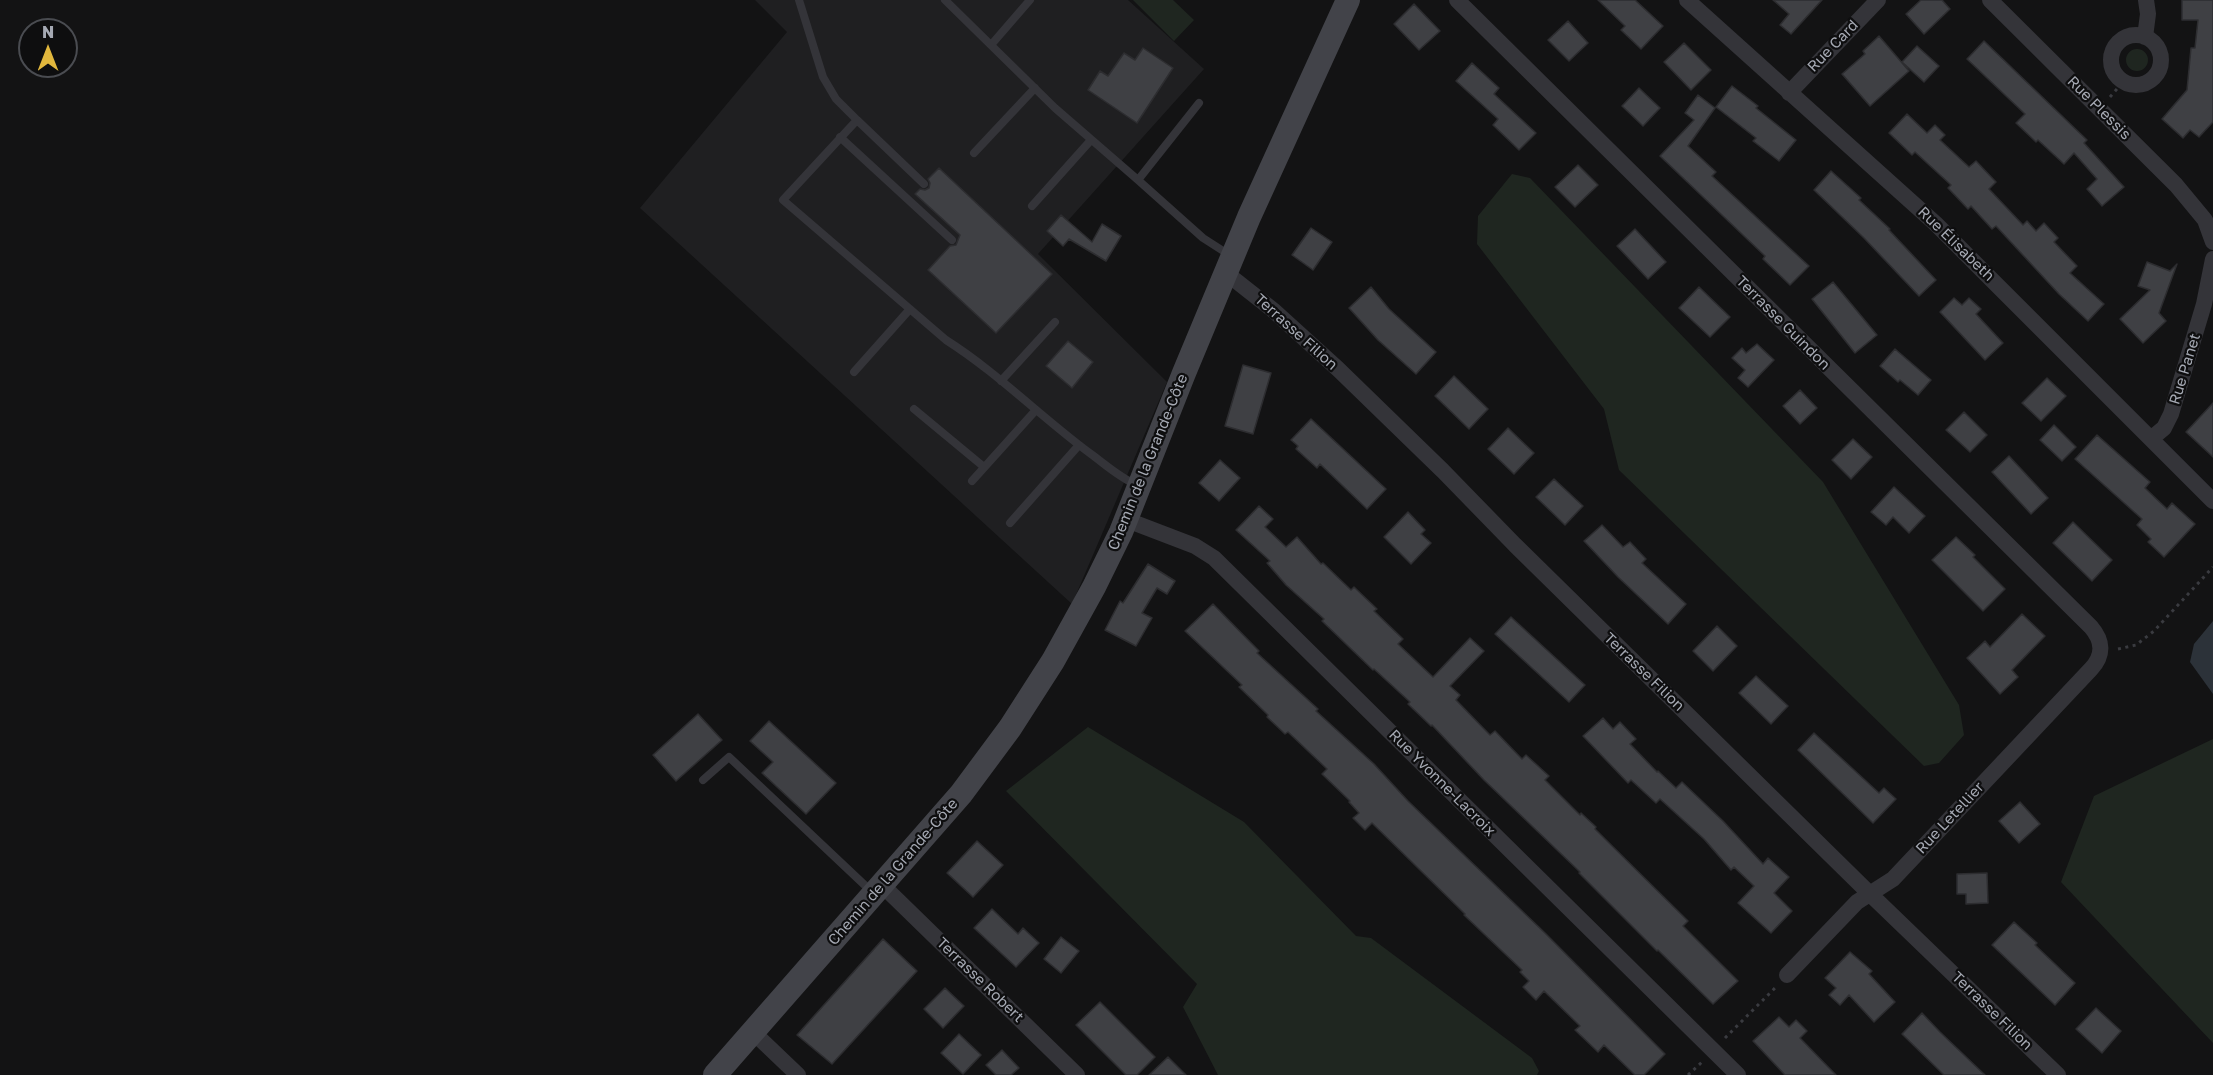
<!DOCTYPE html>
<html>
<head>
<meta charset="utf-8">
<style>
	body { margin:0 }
	#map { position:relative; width:2213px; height:1075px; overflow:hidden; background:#131314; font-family:"Golos Text",sans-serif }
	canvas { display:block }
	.north { position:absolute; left:18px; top:18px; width:60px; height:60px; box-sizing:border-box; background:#0e0e0f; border:2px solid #4a4c51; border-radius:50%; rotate:0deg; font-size:16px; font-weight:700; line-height:24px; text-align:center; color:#a5a9b3 }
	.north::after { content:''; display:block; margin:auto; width:21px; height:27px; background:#e1b73d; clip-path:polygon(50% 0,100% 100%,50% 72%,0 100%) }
</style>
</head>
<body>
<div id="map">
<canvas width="2213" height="1075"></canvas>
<div class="north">N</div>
</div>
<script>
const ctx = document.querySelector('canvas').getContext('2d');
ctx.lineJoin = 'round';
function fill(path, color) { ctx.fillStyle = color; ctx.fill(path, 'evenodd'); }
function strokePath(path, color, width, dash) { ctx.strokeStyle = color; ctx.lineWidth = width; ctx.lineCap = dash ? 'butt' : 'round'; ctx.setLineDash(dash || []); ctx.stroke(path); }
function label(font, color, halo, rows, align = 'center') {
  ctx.font = font + ' "Golos Text",sans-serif'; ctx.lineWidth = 4.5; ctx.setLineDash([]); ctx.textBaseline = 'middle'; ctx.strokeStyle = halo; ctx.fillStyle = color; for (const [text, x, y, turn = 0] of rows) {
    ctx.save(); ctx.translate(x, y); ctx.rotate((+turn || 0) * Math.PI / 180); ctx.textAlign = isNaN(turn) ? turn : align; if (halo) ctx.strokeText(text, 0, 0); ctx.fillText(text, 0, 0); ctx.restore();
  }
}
const built = new Path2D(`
	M755,0h373l76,69 -166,185 129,128 -95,222 -432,-396 147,-176z`);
const green = new Path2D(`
	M1133,0h40l21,20 -20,21z
	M2126 60a11 11 0 1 1 22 0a11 11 0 1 1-22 0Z
	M1512,174l18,4 293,304 136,223 5,30 -25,28 -15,3 -305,-296 -15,-61 -127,-165 1,-28z
	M1088,727l156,95 112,114 15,2 161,120 7,13 -2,4h-319l-35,-68 14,-23 -191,-193z
	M2213,739v304l-152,-161 33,-86z`);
const water = new Path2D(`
	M2213,621v73l-23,-32 4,-18z`);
const building = new Path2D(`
	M1598,0h37l28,26 -22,23 -20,-19 4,-4z
	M1773,0h49l-31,34 -11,-9 9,-11z
	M1921,0h21l8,9 -26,25 -18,-20z
	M2182,0h31v122l-14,15 -9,-7 -7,8 -21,-19 25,-29 4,-42h4l3,-28h-16z
	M1414,4l26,27 -21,19 -25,-26z
	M1568,21l20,22 -19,18 -21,-21z
	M1879,36l30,35 -39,35 -28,-32 23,-20 -2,-3z
	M1984,41l103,99 -3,3 40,44 -22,19 -15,-17 10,-10 -23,-26 -10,11 -26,-24 -2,2 -20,-19 9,-9 -58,-55z
	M1684,43l27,27 -20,20 -27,-28z
	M1917,46l22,20 -15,16 -22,-20z
	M1143,48l30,20 -36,55 -49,-33 12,-19 8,5 16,-23 11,7z
	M1472,63l27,25 -5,6 42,39 -17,17 -26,-25 5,-6 -42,-38z
	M1732,86l26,20 -2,2 40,32 -17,21 -26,-20 3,-3 -40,-31z
	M1639,88l21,20 -17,18 -21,-20z
	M1698,95l17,13 -27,38 28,26 -4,4 97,90 -19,19 -27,-26 2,-3 -105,-100 34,-36 -9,-7z
	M1907,114l20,19 8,-8 10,10 -5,5 29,27 7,-6 20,21 -7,7 34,36 4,-4 9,10 8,-8 14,15 -4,4 23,24 -7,7 34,31 -16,17 -29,-27 -63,-68 -4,3 -21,-23 -3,3 -20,-21 3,-3 -36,-33 -3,3 -23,-22z
	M1578,165l20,20 -23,22 -20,-20z
	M939,168l113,106 -56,59 -68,-63 22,-24 6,-1 4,-10 -45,-41 5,-5 5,1 4,-2 1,-5 -2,-4z
	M1831,171l30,27 -2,2 31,29 -1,1 47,50 -17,16 -55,-58 -50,-48z
	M1061,215l31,27 10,-18 19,12 -15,25 -37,-22 -6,7 -16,-15z
	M1311,228l21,14 -19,28 -21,-15z
	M1635,229l31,33 -18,17 -31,-33z
	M2147,262l23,9 7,-7 -18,49 7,8 -23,22 -23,-24 30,-29 -12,-4z
	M1833,282l44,53 -22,18 -43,-54z
	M1371,287l18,22 47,43 -20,22 -38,-34 -29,-32z
	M1699,287l31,30 -20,20 -31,-29z
	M1954,298l8,7 7,-7 12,11 -5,5 27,29 -18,17 -45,-48z
	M1068,341l25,21 -21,26 -26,-22z
	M1757,344l17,16 -26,27 -10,-9 7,-8 -13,-12 10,-10 4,5z
	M1895,349l36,31 -13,15 -18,-15 -2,2 -18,-16z
	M1243,365l28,8 -18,61 -28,-8z
	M1454,376l34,33 -19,20 -34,-33z
	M2047,378l19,18 -25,25 -19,-18z
	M1800,390l17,18 -17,16 -17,-18z
	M2213,403v54l-27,-25z
	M1964,412l23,23 -17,17 -24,-22z
	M1311,419l75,70 -19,20 -47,-45 -3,4 -21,-19 2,-3 -7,-6z
	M2054,425l22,22 -14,14 -22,-21z
	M1508,428l26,25 -20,21 -26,-25z
	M2097,435l53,47 -5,6 22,21 5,-6 23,21 -31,33 -16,-15 3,-3 -14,-14 5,-6 -67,-60z
	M1853,439l19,18 -21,22 -19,-19z
	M2009,456l39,42 -17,16 -39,-42z
	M1220,460l20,18 -21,23 -20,-18z
	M1554,479l29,27 -18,19 -29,-28z
	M1894,487l31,29 -16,17 -16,-16 -7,8 -15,-13z
	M1259,506l14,13 -8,8 21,20 11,-10 24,27 2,-1 28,27 3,-3 23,22 -3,2 29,28 -5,5 35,33 37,-39 14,13 -34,35 10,9 -4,5 34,35 5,-4 27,28 4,-4 23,21 -4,4 35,35 1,-2 15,14 -1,2 93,92 -5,5 55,55 -25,23 -55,-54 -1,1 -78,-78 1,-1 -96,-92 -52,-55 -1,1 -23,-22 2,-2 -36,-33 -1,1 -51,-49 2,-2 -38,-34 -19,-22 3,-2 -34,-31z
	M1408,512l17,18 -4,4 10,9 -20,21 -27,-27z
	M2073,522l39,38 -20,21 -39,-38z
	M1602,525l21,22 7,-5 16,17 -4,4 44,41 -18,20 -50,-47 -34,-36z
	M1956,537l19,18 -2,2 32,32 -22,22 -51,-51z
	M1148,564l27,17 -8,13 -10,-6 -15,25 10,5 -16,28 -31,-16 15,-29 3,2z
	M1213,604l46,47 -2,2 61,56 -2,2 58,53 34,37 137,132 120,121 -21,21h-9l-31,-30 -6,7 -23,-22 5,-4 -36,-35 -8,9 -13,-13 6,-6 -9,-9 2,-2 -58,-55 1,-1 -93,-91 -7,7 -12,-12 6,-5 -10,-11 1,-1 -28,-27 5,-5 -39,-37 -3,2 -18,-17 1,-2 -29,-28 3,-2 -57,-54z
	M2022,614l23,22 -33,34 6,7 -18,17 -33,-36 18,-17 5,6z
	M1511,617l74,68 -16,17 -74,-68z
	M1717,626l20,20 -24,25 -20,-20z
	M1756,676l32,30 -17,18 -32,-31z
	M698,714l24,26 -46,41 -23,-26z
	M1603,718l10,11 7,-7 16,17 -6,5 27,28 1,-1 18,17 6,-6 41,39 40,43 5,-6 21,19 -15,16 18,18 -21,22 -33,-30 16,-17 -20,-19 -3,3 -27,-31 -44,-40 -4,4 -25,-23 -3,3 -45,-47z
	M769,721l67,62 -30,31 -44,-41 11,-11 -23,-21z
	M1814,733l65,60 5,-5 12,11 -23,24 -75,-73z
	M2020,802l20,22 -21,19 -20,-22z
	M977,841l26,24 -30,32 -26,-24z
	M1987,873l1,30 -22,1v-10h-9v-20z
	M992,909l26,25 5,-6 16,15 -23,24 -42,-39z
	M2014,922l23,21 -2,2 40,38 -20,22 -63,-60z
	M1061,937l18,14 -18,22 -17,-14z
	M883,939l34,32 -85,93 -35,-29z
	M1850,952l22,19 -3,3 26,28 -21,20 -25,-27 -9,10 -11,-10 7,-7 -11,-10z
	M945,988l19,18 -21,22 -19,-19z
	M1100,1002l55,55 -18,18h-11l-50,-50z
	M2096,1008l25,23 -19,22 -26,-24z
	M1922,1013l18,19 45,43h-41l-42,-41z
	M1779,1017l10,10 7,-7 11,11 -7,7 36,37h-51l-32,-34z
	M959,1034l22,21 -18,19 -22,-21z
	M1002,1050l17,18 -8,7h-15l-10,-10z
	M1168,1057l18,18h-37z`);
const path = new Path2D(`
	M2110,97l7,-8
	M2118,649l18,-4 18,-14 59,-64
	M1725,1038l51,-51
	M1688,1075l14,-13`);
const lane = new Path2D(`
	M799,0l24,77 13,22 21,21
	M945,0l110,108 83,72
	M991,45l39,-45
	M1199,103l-61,77 65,58 28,18
	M840,137l112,103
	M974,153l61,-65
	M924,184l-67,-64 -74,80 163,140c52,33 96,78 145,114 15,11 29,24 46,31
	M1032,206l59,-66
	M854,372l56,-63
	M1001,381l54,-59
	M914,409l70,58
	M972,481l63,-70
	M1010,523l69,-78
	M703,780l26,-23 143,135`);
const street = new Path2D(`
	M1457,0l634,627c12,14 13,28 0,42l-198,210 -36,23 -70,73
	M1687,0l249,224 277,277
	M1990,0l186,185 29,35 8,22
	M2111 60a25 25 0 1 1 50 0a25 25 0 1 1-50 0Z
	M2145,37l3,-23 -2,-14
	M1789,93l89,-93
	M1224,275l11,5 38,30 65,59 105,102 72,74 354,348 189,182
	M2152,438l12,-10 7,-14 33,-110 9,-45
	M1127,520l68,26 19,12 524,517
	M882,885l195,190
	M754,1033l44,42`);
const secondary = new Path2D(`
	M715,1075l246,-281 49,-66 43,-67 41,-74 27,-55 63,-159 65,-156 99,-217`);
const streetNames = [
	["Rue Card",1833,46,-46],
	["Rue Plessis",2099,108,45],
	["Rue Élisabeth",1956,244,44],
	["Terrasse Guindon",1783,323,45],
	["Terrasse Filion",1296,332,42],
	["Rue Panet",2185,369,-73],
	["Chemin de la Grande-Côte",1148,462,-68],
	["Terrasse Filion",1644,672,44],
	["Rue Yvonne-Lacroix",1442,783,45],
	["Rue Letellier",1950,818,-47],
	["Chemin de la Grande-Côte",893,872,-49],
	["Terrasse Robert",980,980,44],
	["Terrasse Filion",1992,1011,44]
];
fill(built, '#1f1f21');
fill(green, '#1f2620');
fill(water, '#2c3239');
fill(building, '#3f4044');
strokePath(building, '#2d2d30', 1.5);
strokePath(path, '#3a3b40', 3, [3, 4.5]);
strokePath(lane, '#343439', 8);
strokePath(street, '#343439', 16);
strokePath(secondary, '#424349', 24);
label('15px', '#a5a9b3', '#0e0e0f', streetNames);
</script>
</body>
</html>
